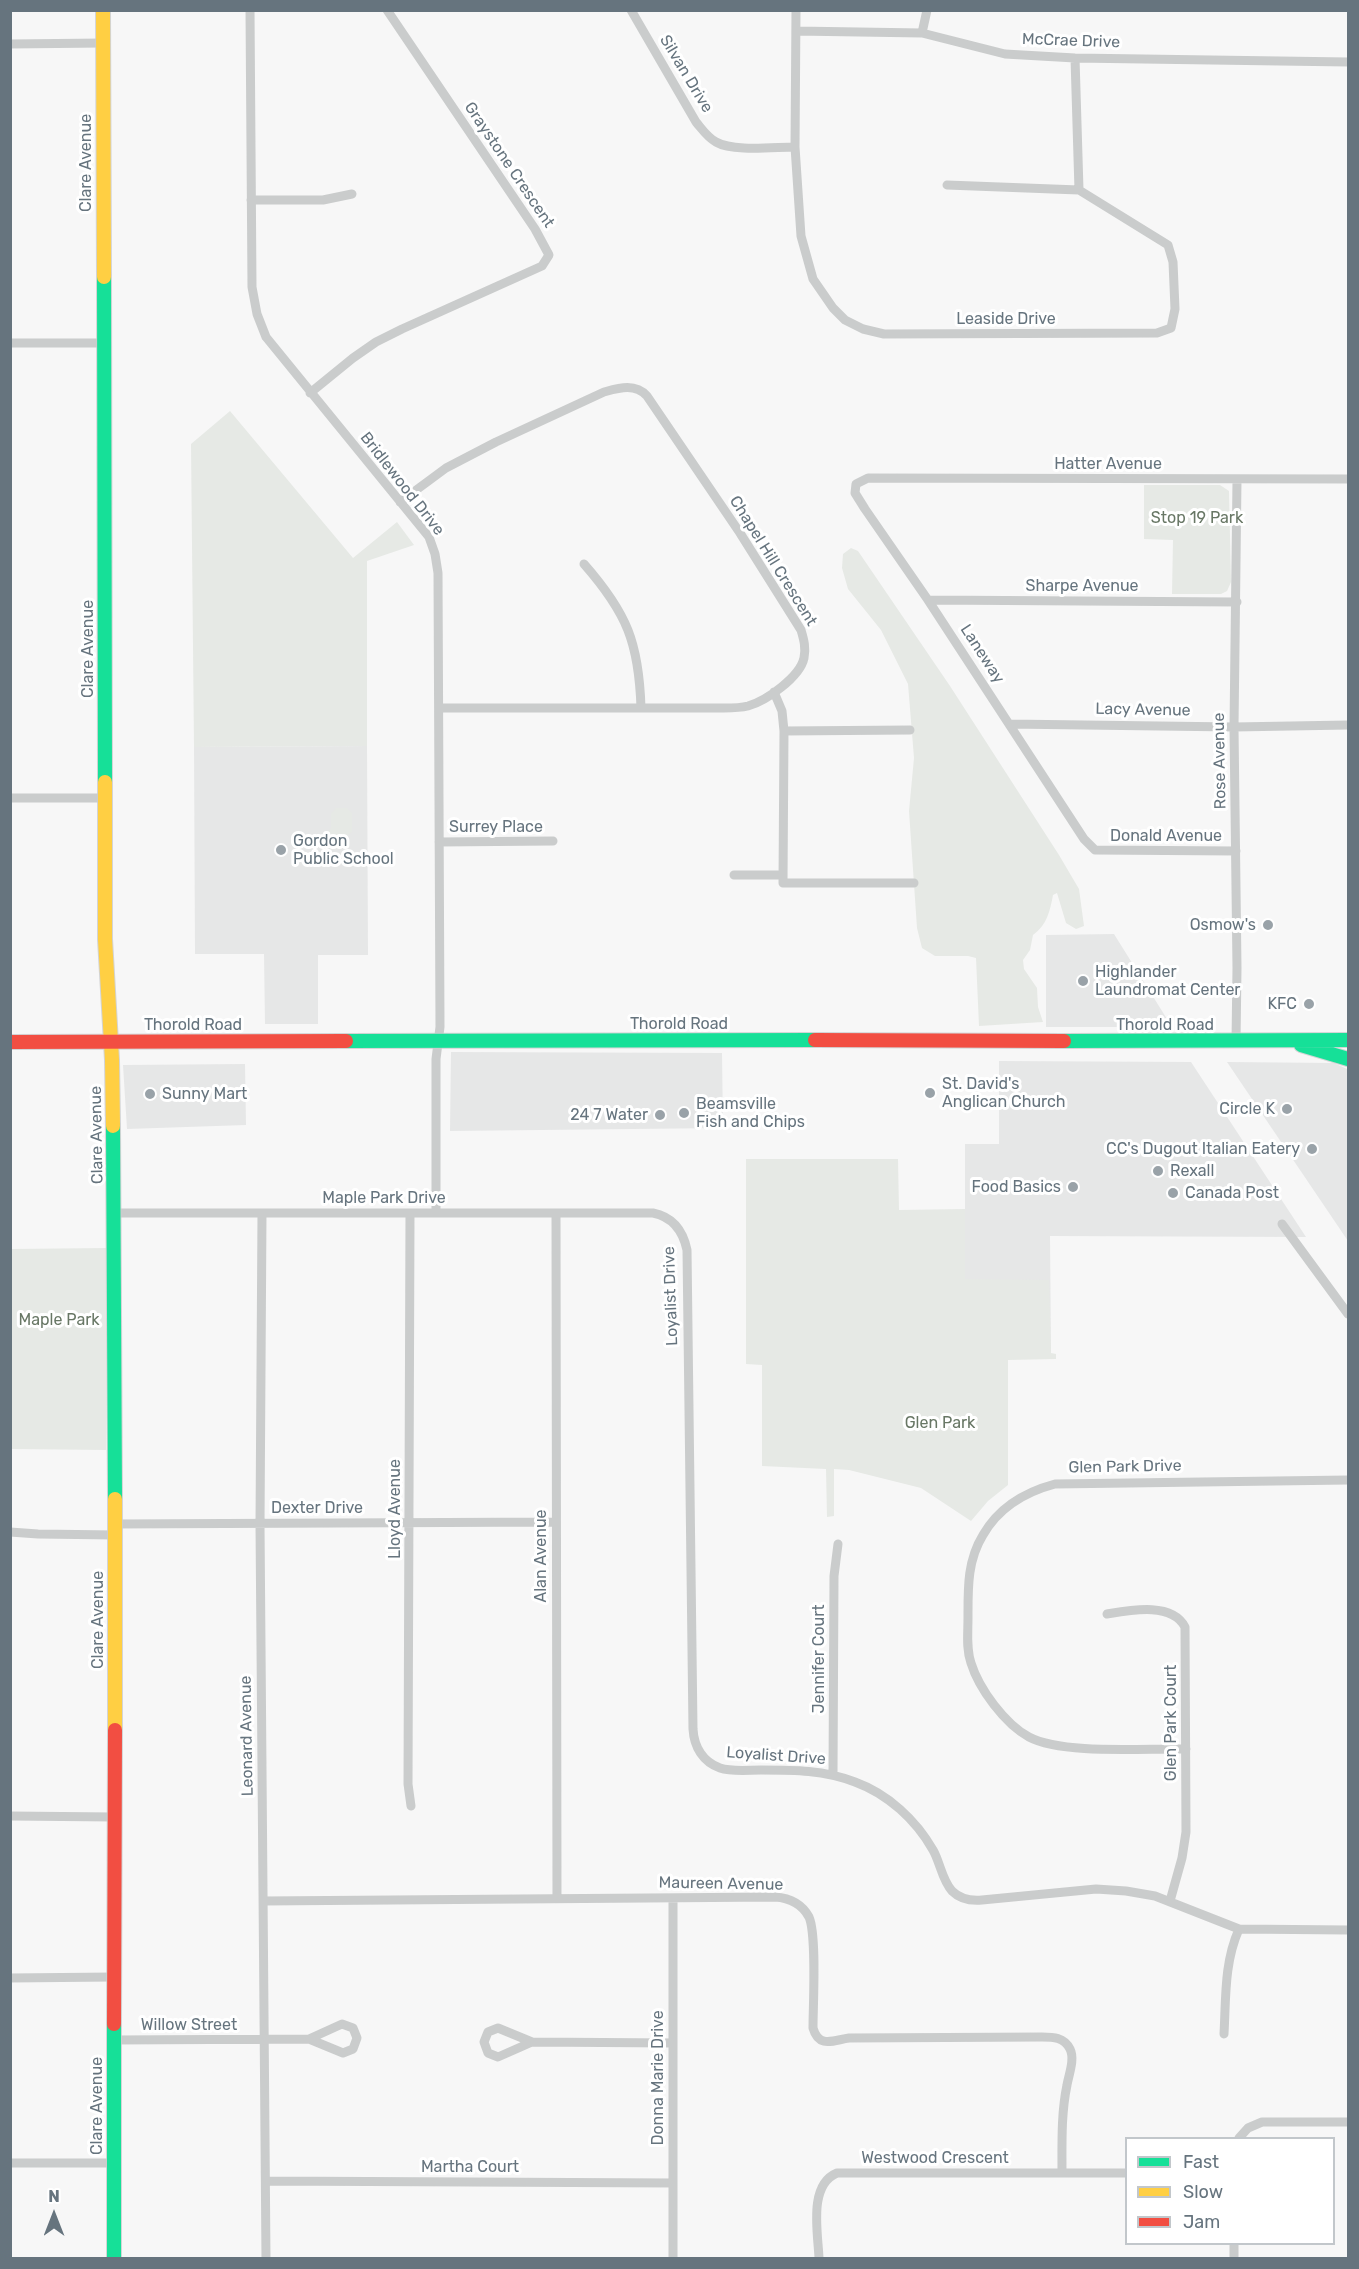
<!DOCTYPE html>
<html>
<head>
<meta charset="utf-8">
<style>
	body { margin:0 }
	#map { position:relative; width:1359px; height:2269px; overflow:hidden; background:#f7f7f7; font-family:Rubik,sans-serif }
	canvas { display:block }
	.frame { position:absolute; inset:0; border:12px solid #66747e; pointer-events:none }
	.legend { position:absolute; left:1125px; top:2137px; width:210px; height:108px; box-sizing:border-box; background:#fff; border:2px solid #c2c7cb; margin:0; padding:8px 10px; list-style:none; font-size:18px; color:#66747e }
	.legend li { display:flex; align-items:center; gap:12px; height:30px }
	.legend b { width:30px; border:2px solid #c2c7cb }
	.north { position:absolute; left:24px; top:2185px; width:60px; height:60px; -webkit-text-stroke:4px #fff; paint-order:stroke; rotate:0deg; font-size:16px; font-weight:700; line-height:24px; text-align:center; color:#66747e }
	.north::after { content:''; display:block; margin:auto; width:21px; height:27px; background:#66747e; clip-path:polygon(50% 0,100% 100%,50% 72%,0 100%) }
</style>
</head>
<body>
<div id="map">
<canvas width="1359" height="2269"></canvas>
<div class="frame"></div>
<ul class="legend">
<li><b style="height:8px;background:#16e098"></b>Fast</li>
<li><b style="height:8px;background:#ffcf43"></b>Slow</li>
<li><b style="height:8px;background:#f24e42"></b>Jam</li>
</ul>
<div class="north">N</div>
</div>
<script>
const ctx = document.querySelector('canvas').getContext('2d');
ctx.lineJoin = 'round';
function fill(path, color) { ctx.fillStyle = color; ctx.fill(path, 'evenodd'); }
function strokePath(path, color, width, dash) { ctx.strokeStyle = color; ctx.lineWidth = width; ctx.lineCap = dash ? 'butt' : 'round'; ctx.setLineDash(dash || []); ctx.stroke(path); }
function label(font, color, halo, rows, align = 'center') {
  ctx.font = font + ' Rubik,sans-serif'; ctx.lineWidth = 6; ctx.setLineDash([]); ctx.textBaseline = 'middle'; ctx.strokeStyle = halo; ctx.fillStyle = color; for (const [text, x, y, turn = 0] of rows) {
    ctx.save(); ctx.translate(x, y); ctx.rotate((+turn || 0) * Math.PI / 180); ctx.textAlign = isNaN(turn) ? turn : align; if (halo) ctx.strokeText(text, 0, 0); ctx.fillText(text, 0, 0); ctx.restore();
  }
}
const built = new Path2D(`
	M367,746l1,209h-50v69h-53l-1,-70h-69l-1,-207z
	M1114,934l58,93h-126v-92z
	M451,1052l271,1 1,75 -273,3z
	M999,1061l192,1 115,175 -256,-1 1,119h-86v-211h34z
	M1227,1062l107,1 13,6 1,172z
	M245,1064l1,61 -119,4 -4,-64z`);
const green = new Path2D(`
	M230,411l123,147 44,-36 17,23 -47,16v185l-173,1 -3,-303z
	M1144,485h76l9,6 2,91 -4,9 -6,3h-49l1,-54 -29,-1z
	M851,548l7,3 92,135 109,169 20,34 5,37 -8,3 -10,-6 -9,-30 -4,2c-3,16 -6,30 -20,40l-3,15 -7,10 1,9 13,19 1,19 5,15 -64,4 -3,-68 -8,-2h-33l-13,-8 -5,-20 -8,-117 5,-53 -6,-74 -27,-54 -33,-41 -6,-21 1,-14z
	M336,808h11l5,5v19l-9,7h-11l-4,-3v-5l3,-3v-14z
	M746,1159h152l1,51 66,-1v70l84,1 2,73 5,1v5l-48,1v125l-20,16 -17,20 -50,-33 -72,-18 -15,-1v47l-7,1 -1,-48 -64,-3v-101l-16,-1z
	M107,1248l-1,202 -95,-1v-200z`);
const street = new Path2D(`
	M250,10l2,277 5,27 9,23 163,200 6,17 3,19 2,454 -4,32v154
	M631,10l65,112c6,7 11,15 20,20 17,10 58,5 79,5
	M796,10l-1,137 6,89 12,43 20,29 12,12 18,9 21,5 273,-1 14,-5 4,-19 -2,-47 -5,-17 -89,-55 -132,-5
	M796,31l126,2 83,21 70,4 273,4
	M922,33l5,-23
	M10,44l93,-1
	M1075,58l4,132
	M251,200h72l29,-6
	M10,343h93
	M310,393l43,-35 23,-16 26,-13 140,-63 7,-11 -14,-26 -148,-219
	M400,502l46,-34 50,-26 108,-50c15,-4 31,-9 43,4l93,137 61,97c3,10 5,18 3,28 -4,19 -38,43 -56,48 -8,2 -16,2 -24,2h-284
	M584,564c43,49 55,79 57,144
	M928,600l309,2
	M774,692l8,19 2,20 -1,152h131
	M1009,724l225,3 114,-2
	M784,731l126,-1
	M10,798h94
	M439,842l114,-1
	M1236,851l-141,-1 -11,-11 -156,-239 -63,-91 -10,-16 1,-9 12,-6 480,1
	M734,875h49
	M1236,1041l1,-73 -3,-241 3,-247
	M115,1213h538c20,4 30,18 34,37l6,479c1,18 10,33 27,39 12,4 28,2 41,2 33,0 63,0 94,12 33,12 61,38 78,68 7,12 9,30 19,41 8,8 19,10 30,9l114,-11 30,2 29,5 84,33 109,1
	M262,1213l-2,311 6,734
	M410,1213l-2,571 3,22
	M556,1213l1,685
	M1282,1224l66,90
	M115,1524l441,-2
	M10,1532l28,2 77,1
	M1107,1614c24,-4 65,-12 78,13l1,205 -4,26 -12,43
	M1186,1749c-41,-1 -123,6 -157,-12 -24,-13 -50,-48 -58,-74 -5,-14 -3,-30 -3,-45 0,-29 -1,-57 15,-83 16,-28 42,-43 72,-51l293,-4
	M833,1775l1,-199 4,-32
	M10,1816l104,1
	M673,1898v360
	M264,1901l511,-4c14,1 27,7 34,20 8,18 4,88 4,111 6,21 21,12 36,10l193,-1c11,0 22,0 28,12 5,10 -1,25 -3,36 -6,29 -5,58 -5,88
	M10,1978l103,-1
	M1224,2034c2,-36 0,-71 15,-105
	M114,2040l195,-1 33,-15 11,4 4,10 -4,11 -10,4 -34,-14
	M532,2042l-34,-14 -10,4 -4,10 4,11 10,4 34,-15 141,1
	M1239,2138l9,-10 14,-6h86
	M10,2163h104
	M266,2181l407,2
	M819,2258c-1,-25 -11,-73 18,-85h289
	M1234,2258v-14`);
const fast = new Path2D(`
	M104,277l1,505
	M346,1041l469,-1
	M1064,1041l284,-1
	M1301,1045l47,14
	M113,1126l2,373
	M114,2258v-234`);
const slow = new Path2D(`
	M103,10l1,267
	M105,782v157l7,121 1,66
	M115,1730v-231`);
const jam = new Path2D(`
	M815,1040l249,1
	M10,1042l336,-1
	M114,2024l1,-294`);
const markers = [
	[281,850,6,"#99a2a8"],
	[1268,925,6,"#99a2a8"],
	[1083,981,6,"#99a2a8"],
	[1309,1004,6,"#99a2a8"],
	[930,1093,6,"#99a2a8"],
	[150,1094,6,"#99a2a8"],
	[1287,1109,6,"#99a2a8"],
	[684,1113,6,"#99a2a8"],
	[660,1115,6,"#99a2a8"],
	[1312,1149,6,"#99a2a8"],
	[1158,1171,6,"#99a2a8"],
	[1073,1187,6,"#99a2a8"],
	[1173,1193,6,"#99a2a8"]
];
const streetNames = [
	["McCrae Drive",1071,41,2],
	["Silvan Drive",686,74,59],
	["Clare Avenue",86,163,-90],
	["Graystone Crescent",509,165,56],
	["Leaside Drive",1006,319],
	["Hatter Avenue",1108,464],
	["Bridlewood Drive",402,484,52],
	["Chapel Hill Crescent",773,561,58],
	["Sharpe Avenue",1082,586],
	["Clare Avenue",88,649,-90],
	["Laneway",982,654,57],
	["Lacy Avenue",1143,710,1],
	["Rose Avenue",1220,761,-91],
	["Surrey Place",496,827],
	["Donald Avenue",1166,836],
	["Thorold Road",679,1024],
	["Thorold Road",193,1025],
	["Thorold Road",1165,1025],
	["Clare Avenue",97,1135,-91],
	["Maple Park Drive",384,1198],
	["Loyalist Drive",671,1296,-92],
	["Glen Park Drive",1125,1467,-1],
	["Dexter Drive",317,1508],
	["Lloyd Avenue",395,1509,-90],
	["Alan Avenue",541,1556,-90],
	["Clare Avenue",98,1620,-90],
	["Jennifer Court",819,1659,-90],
	["Glen Park Court",1171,1723,-90],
	["Leonard Avenue",247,1736,-91],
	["Loyalist Drive",776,1756,4],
	["Maureen Avenue",721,1884,1],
	["Willow Street",189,2025],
	["Donna Marie Drive",658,2078,-90],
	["Clare Avenue",97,2106,-90],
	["Westwood Crescent",935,2158],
	["Martha Court",470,2167]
];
const parkNames = [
	["Stop 19 Park",1197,518],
	["Maple Park",59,1320],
	["Glen Park",940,1423]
];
const poiNames = [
	["Gordon",293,841],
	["Public School",293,859],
	["Osmow's",1256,925,"right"],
	["Highlander",1095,972],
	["Laundromat Center",1095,990],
	["KFC",1297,1004,"right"],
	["St. David's",942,1084],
	["Anglican Church",942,1102],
	["Sunny Mart",162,1094],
	["Beamsville",696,1104],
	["Fish and Chips",696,1122],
	["Circle K",1275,1109,"right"],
	["24 7 Water",648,1115,"right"],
	["CC's Dugout Italian Eatery",1300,1149,"right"],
	["Rexall",1170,1171],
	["Food Basics",1061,1187,"right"],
	["Canada Post",1185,1193]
];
fill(built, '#e6e7e7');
fill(green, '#e6e9e5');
strokePath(fast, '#d3d4d5', 16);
strokePath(slow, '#d3d4d5', 16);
strokePath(jam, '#d3d4d5', 16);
strokePath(street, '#cacccc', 9);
strokePath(fast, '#16e098', 14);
strokePath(slow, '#ffcf43', 14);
strokePath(jam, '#f24e42', 14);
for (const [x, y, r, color] of markers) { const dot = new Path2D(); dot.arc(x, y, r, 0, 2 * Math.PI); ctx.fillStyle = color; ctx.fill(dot); strokePath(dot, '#fff', 2); }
label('16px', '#66747e', '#fff', streetNames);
label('16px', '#687765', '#fff', parkNames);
label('16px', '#66747e', '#fff', poiNames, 'left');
</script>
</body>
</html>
